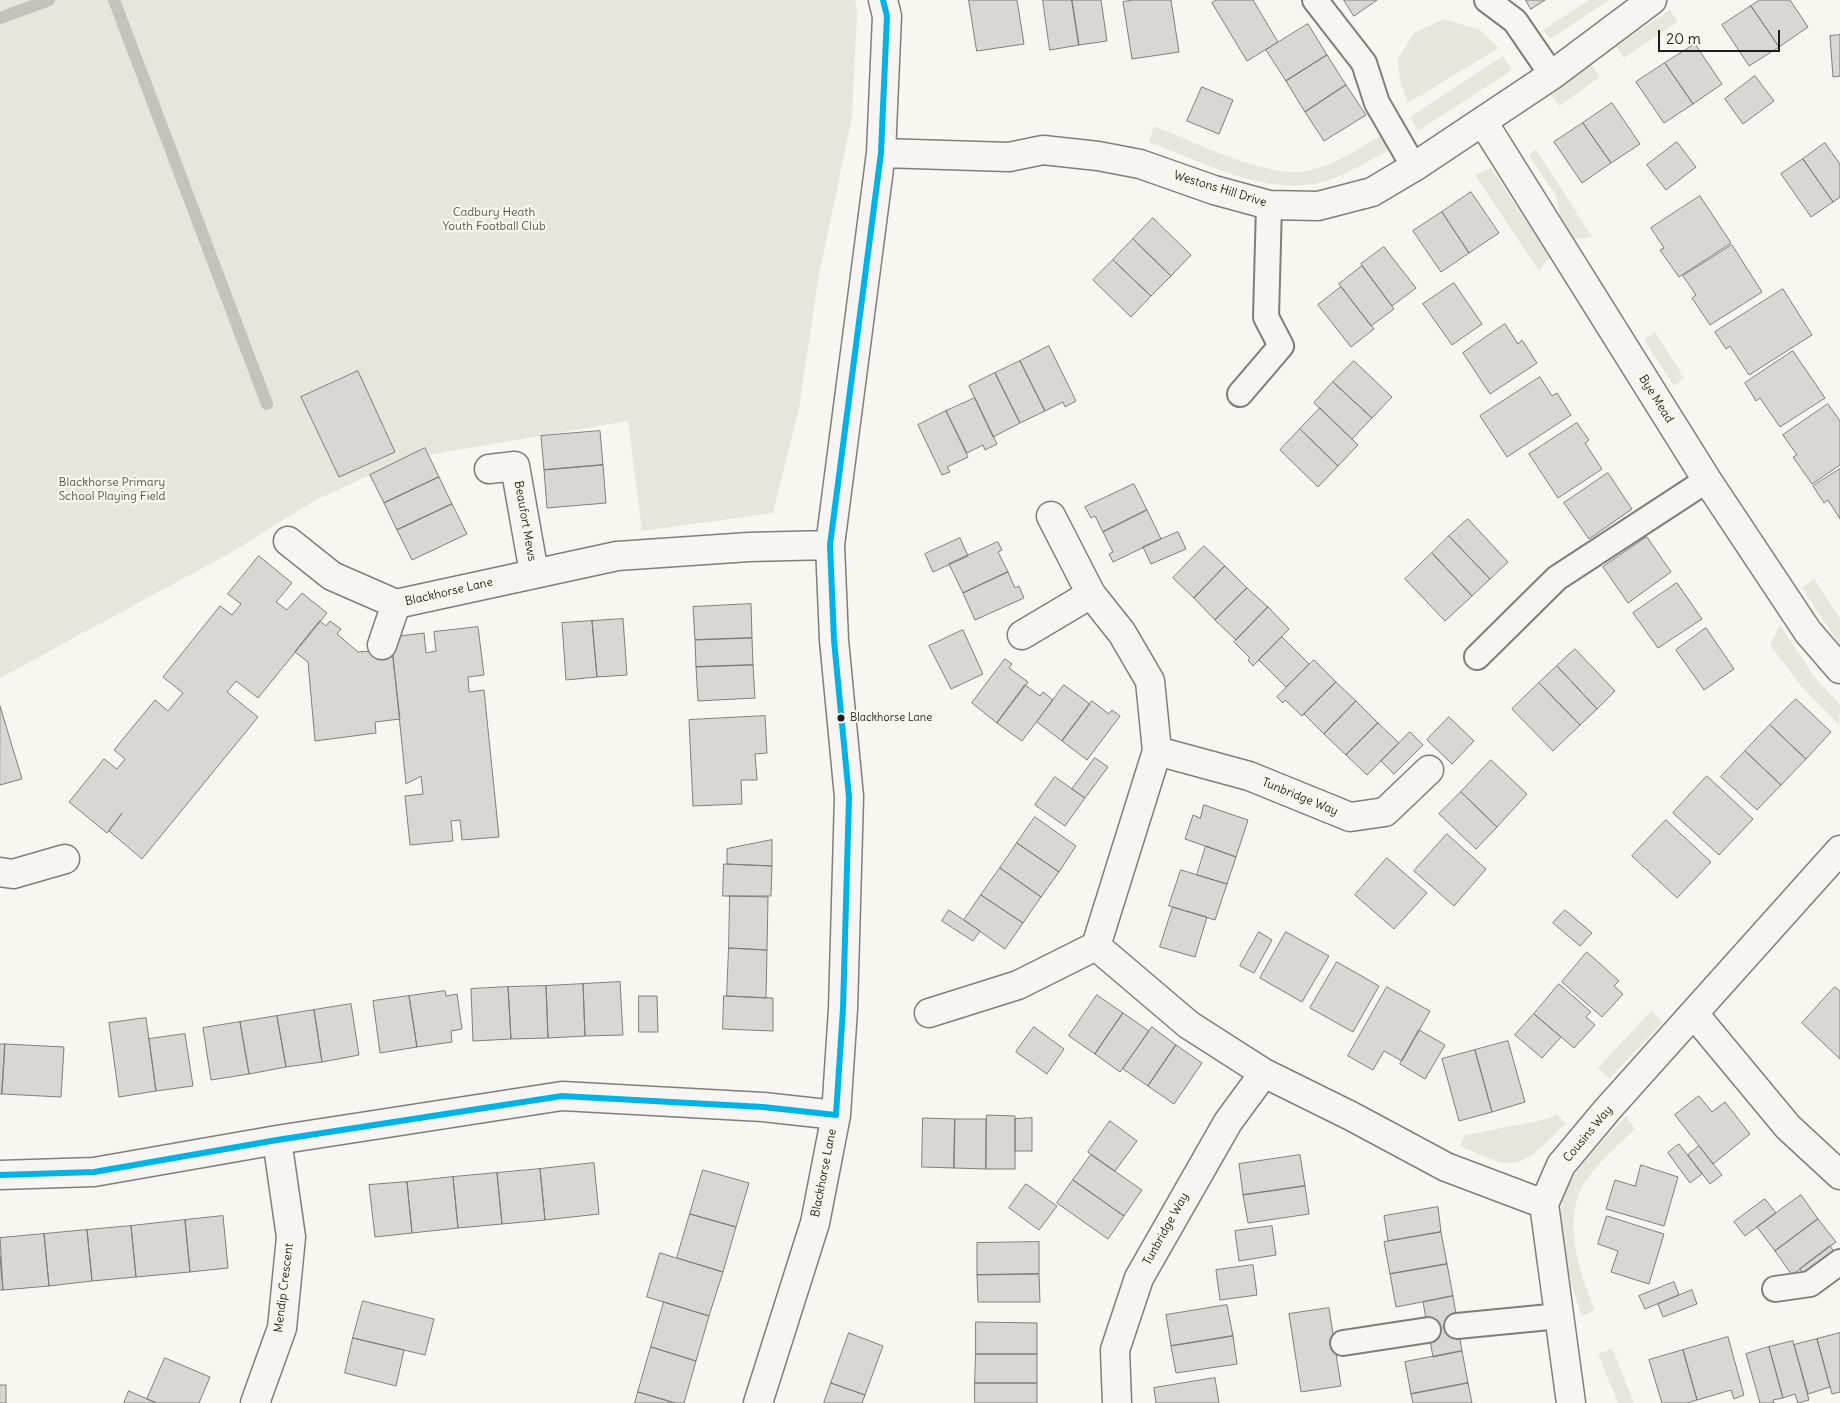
<!DOCTYPE html>
<html>
<head>
<meta charset="utf-8">
<style>
	body { margin:0 }
	#map { position:relative; width:1840px; height:1403px; overflow:hidden; background:#f8f6f0; font-family:Delius,sans-serif }
	canvas { display:block }
	.scale { position:absolute; left:1658px; top:30px; width:122px; height:22px; box-sizing:border-box; border:2px solid #1c1c1c; border-top:0; padding-left:6px; font-size:15px; line-height:18px; white-space:nowrap; color:#1c1c1c; -webkit-text-stroke:4px #fbf7ec; paint-order:stroke }
</style>
</head>
<body>
<div id="map">
<canvas width="1840" height="1403"></canvas>
<div class="scale">20 m</div>
</div>
<script>
const ctx = document.querySelector('canvas').getContext('2d');
ctx.lineJoin = 'round';
function fill(path, color) { ctx.fillStyle = color; ctx.fill(path, 'evenodd'); }
function strokePath(path, color, width, dash) { ctx.strokeStyle = color; ctx.lineWidth = width; ctx.lineCap = dash ? 'butt' : 'round'; ctx.setLineDash(dash || []); ctx.stroke(path); }
function label(font, color, halo, rows, align = 'center') {
  ctx.font = font + ' Delius,sans-serif'; ctx.lineWidth = 4.5; ctx.setLineDash([]); ctx.textBaseline = 'middle'; ctx.strokeStyle = halo; ctx.fillStyle = color; for (const [text, x, y, turn = 0] of rows) {
    ctx.save(); ctx.translate(x, y); ctx.rotate((+turn || 0) * Math.PI / 180); ctx.textAlign = isNaN(turn) ? turn : align; if (halo) ctx.strokeText(text, 0, 0); ctx.fillText(text, 0, 0); ctx.restore();
  }
}
const green = new Path2D(`
	M0,0h855l2,13 -5,104 -34,163 -19,129 -26,104 -131,18 -14,-110 -223,38 -93,43 -80,50 -232,126z
	M1589,0h20l-59,39 -7,-9z
	M1670,10l8,12 -54,36 -8,-12z
	M1444,19l36,11 19,18 -91,55 -8,-22 -2,-22 16,-26z
	M1503,56l9,14 -94,61 -8,-14z
	M1591,64l9,13 -41,29 -9,-13z
	M1154,126c39,15 113,53 154,45 26,-6 49,-21 72,-35l11,13c-20,10 -41,24 -62,31 -56,20 -127,-18 -180,-38z
	M1536,149l56,88 -17,2 -15,-24 -4,-19 -27,-41z
	M1491,168l36,54 12,4 15,26 -15,19 -64,-96z
	M1655,332l29,46 -10,8 -30,-46z
	M1814,579l26,40v26l-38,-57z
	M1780,625l35,53 25,26 -1,21 -37,-38 -32,-42z
	M1651,1011l12,11 -54,57 -11,-11z
	M1556,1114l10,9c-15,14 -32,37 -54,40 -13,2 -40,-12 -52,-17l5,-11 83,-16z
	M1626,1116l9,13c-16,16 -35,32 -48,50 -27,38 -8,93 8,131l-13,6c-11,-31 -32,-97 -15,-128 14,-27 39,-49 59,-72z
	M1612,1348l22,55h-16l-20,-49z`);
const stream = new Path2D(`
	M114,0l153,404
	M0,18l49,-18`);
const building = new Path2D(`
	M969,0h48l7,44 -47,7z
	M1043,0h29l7,45 -29,5z
	M1072,0h29l6,41 -28,4z
	M1133,0h38l8,52 -47,7 -9,-57z
	M1217,0h36l25,42 -31,19 -35,-58z
	M1344,0h33l-23,16z
	M1526,0h19l-14,9z
	M1760,0h30l18,27 -29,20 -28,-41z
	M1751,6l28,41 -30,19 -27,-41z
	M1308,24l19,31 -41,26 -20,-31z
	M1840,35v41l-7,1 -3,-41z
	M1695,44l27,40 -29,20 -28,-41z
	M1327,55l19,30 -41,27 -19,-31z
	M1665,63l28,41 -29,19 -28,-41z
	M1755,76l19,25 -31,23 -18,-25z
	M1346,85l20,30 -42,26 -19,-29z
	M1202,87l31,13 -14,34 -32,-13z
	M1612,103l28,41 -29,19 -28,-40z
	M1583,123l28,40 -29,20 -28,-41z
	M1677,142l19,25 -30,23 -19,-25z
	M1825,143l15,21v33l-7,5 -30,-43z
	M1803,159l30,43 -22,15 -30,-43z
	M1471,192l28,41 -30,20 -27,-41z
	M1700,196l31,47 -52,34 -19,-27 4,-2 -13,-20z
	M1442,212l27,41 -28,19 -28,-41z
	M1153,218l38,37 -20,21 -38,-37z
	M1133,239l38,37 -20,20 -38,-36z
	M1732,245l30,47 -52,33 -18,-27 4,-3 -13,-19z
	M1384,247l32,41 -24,18 -31,-42z
	M1113,260l38,36 -20,21 -38,-37z
	M1362,266l32,43 -23,17 -32,-42z
	M1454,283l28,41 -30,21 -29,-41z
	M1341,287l33,42 -23,18 -33,-42z
	M1783,289l29,46 -63,40 -19,-29 -4,3 -11,-17z
	M1505,324l13,20 4,-4 15,23 -47,31 -27,-41z
	M1049,346l27,55 -11,6 -2,-5 -18,9 -25,-50z
	M1793,351l32,47 -45,29 -20,-29 -4,3 -11,-18z
	M1020,361l25,50 -25,12 -25,-50z
	M1354,361l38,36 -20,21 -39,-36z
	M358,371l37,81 -56,25 -38,-80z
	M995,373l25,50 -27,14 -24,-51z
	M1540,377l12,19 5,-3 14,22 -64,42 -27,-41z
	M1333,382l39,36 -20,21 -38,-36z
	M975,398l22,46 -12,6 -2,-5 -16,8 -21,-42z
	M1828,404l12,17v44l-28,19 -19,-27 4,-2 -14,-20z
	M1320,408l38,37 -20,21 -38,-37z
	M946,411l22,46 -21,10 3,5 -8,3 -24,-50z
	M1577,423l12,17 -4,3 17,26 -44,29 -29,-44z
	M1300,429l38,37 -20,21 -38,-37z
	M600,431l3,34 -59,5 -3,-34z
	M425,448l14,29 -55,26 -14,-28z
	M603,465l3,38 -59,5 -3,-38z
	M1840,469v50l-12,-19 -4,3 -11,-17z
	M1608,473l24,36 -43,30 -25,-36z
	M439,477l13,27 -55,26 -13,-27z
	M1134,484l13,26 -44,22 -8,-16 -4,2 -6,-11z
	M452,504l15,30 -55,26 -15,-30z
	M1147,510l14,29 -48,23 -4,-8 4,-2 -10,-20z
	M1468,519l40,43 -18,17 -41,-43z
	M1178,532l8,17 -35,15 -8,-17z
	M1449,536l41,43 -18,17 -40,-43z
	M1647,537l24,35 -43,31 -25,-36z
	M960,538l8,18 -35,16 -8,-18z
	M998,542l4,8 -4,2 10,20 -45,21 -14,-29z
	M1204,546l21,20 -31,32 -21,-20z
	M1432,553l40,43 -27,25 -40,-42z
	M259,556l33,27 -16,19 11,8 15,-17 25,20 -69,85 -22,-17 -9,11 31,25 -116,142 -33,-28 13,-18 -15,20 -38,-31 35,-43 13,10 8,-10 -11,-9 41,-50 13,11 15,-18 -20,-16 57,-71 12,9 9,-11 -13,-10z
	M1225,566l22,22 -32,32 -21,-22z
	M1008,572l7,16 4,-2 5,12 -49,22 -12,-27z
	M1677,583l25,36 -44,29 -25,-35z
	M1247,588l21,19 -32,33 -21,-20z
	M751,604l1,34 -57,2 -2,-33z
	M1268,607l21,22 -36,37 -5,-6 2,-2 -16,-16z
	M623,619l4,56 -30,2 -5,-56z
	M320,621l6,5 4,-5 11,8 -4,5 21,18 34,-2 8,69 -25,3 1,11 -61,8 -7,-79 -13,-10z
	M592,621l5,56 -31,3 -4,-57z
	M478,627l6,48 -16,2 1,15 15,-2 15,147 -37,3 -2,-20 -9,1 2,20 -43,4 -5,-49 18,-2 -2,-18 -15,8 -15,-147 33,-4 2,20 10,-2 -2,-19z
	M1706,628l28,41 -30,21 -28,-40z
	M963,630l20,44 -32,15 -22,-43z
	M1282,637l27,27 -23,23 -27,-27z
	M752,638l1,27 -57,2 -1,-27z
	M1575,649l40,42 -18,18 -40,-43z
	M1005,659l7,5 -3,4 19,14 -31,41 -25,-20z
	M1314,660l22,22 -34,34 -17,-16 -2,3 -6,-6z
	M753,665l2,33 -57,3 -2,-34z
	M1557,666l40,43 -17,16 -41,-42z
	M1336,682l20,19 -32,33 -20,-20z
	M1539,683l41,42 -27,26 -41,-42z
	M1025,685l15,11 3,-4 10,8 -31,41 -25,-18z
	M1064,685l26,19 -28,37 -25,-19z
	M1796,699l35,33 -25,27 -36,-34z
	M1092,701l17,13 3,-4 8,6 -33,44 -25,-19z
	M1356,701l22,22 -32,32 -22,-21z
	M0,706l22,73 -22,6z
	M765,716l2,37 -12,1 2,26h-16l1,24 -49,2 -4,-86z
	M1449,717l25,24 -22,23 -25,-24z
	M1378,723l21,20 -32,32 -21,-20z
	M1770,725l36,34 -25,26 -36,-34z
	M1410,732l13,13 -29,29 -13,-13z
	M1745,751l36,34 -24,25 -36,-33z
	M1095,758l13,9 -23,31 -13,-9z
	M1491,760l36,34 -30,33 -36,-35z
	M1707,776l46,43 -34,36 -46,-42z
	M1055,777l30,21 -20,28 -30,-21z
	M1461,792l36,35 -21,22 -37,-35z
	M1204,805l44,15 -12,37 -51,-18 8,-24 7,3z
	M1035,817l41,29 -17,26 -42,-29z
	M1666,820l45,42 -34,36 -45,-42z
	M1447,834l39,35 -32,37 -40,-35z
	M772,840v26l-45,-2v-15z
	M1017,843l42,29 -18,25 -41,-29z
	M1206,846l30,11 -9,27 -30,-9z
	M1387,858l40,35 -33,36 -39,-34z
	M724,864l48,2 -1,30h-48z
	M1000,868l41,29 -18,26 -42,-28z
	M1181,870l46,14 -12,36 -46,-14z
	M981,895l42,28 -18,26 -41,-29z
	M730,896l38,1 -1,53 -38,-2z
	M1173,907l34,10 -12,40 -35,-10z
	M949,910l31,21 -7,10 -31,-20z
	M1565,910l27,23 -12,13 -27,-23z
	M1259,932l13,8 -18,33 -14,-7z
	M1286,932l43,24 -27,46 -42,-24z
	M729,948l38,2 -1,48 -39,-2z
	M1587,952l32,29 -5,5 9,8 -21,23 -40,-35z
	M1337,962l42,24 -26,46 -43,-24z
	M620,982l3,53 -38,1 -2,-52z
	M583,984l2,52 -37,2 -2,-52z
	M1559,984l32,28 -5,5 9,8 -21,23 -40,-34z
	M546,986l2,52 -37,1 -3,-52z
	M508,987l3,52 -38,2 -2,-52z
	M1387,987l43,24 -28,50 -18,-10 -11,19 -25,-14z
	M1835,987l5,4v68l-38,-36z
	M445,991l1,5 11,-2 5,35 -11,2 1,11 -35,5 -8,-51z
	M1097,995l26,18 -28,41 -26,-18z
	M409,996l8,51 -37,6 -7,-52z
	M639,996h18l1,36h-19z
	M724,996l49,2v33l-50,-2z
	M351,1004l8,51 -37,7 -8,-52z
	M314,1010l8,52 -36,5 -9,-51z
	M1123,1013l26,18 -29,41 -25,-18z
	M1534,1014l27,23 -19,21 -27,-23z
	M277,1016l9,51 -37,7 -9,-52z
	M146,1018l10,73 -37,6 -10,-74z
	M240,1022l9,52 -38,6 -8,-52z
	M1034,1027l30,22 -17,25 -31,-22z
	M1152,1027l24,18 -28,41 -25,-17z
	M1419,1030l26,15 -20,34 -25,-15z
	M185,1034l8,52 -37,5 -7,-52z
	M1508,1041l17,61 -33,10 -17,-62z
	M0,1044h5l-3,50h-2z
	M5,1044l59,3 -3,50 -59,-3z
	M1176,1045l26,18 -28,41 -26,-18z
	M1475,1050l17,62 -33,9 -17,-62z
	M1699,1096l13,16 13,-10 25,32 -37,30 -38,-49z
	M987,1115l28,1v53h-29z
	M923,1118l32,1 -1,49 -32,-1z
	M1032,1118v33h-17v-32z
	M955,1119h31v50l-32,-1z
	M1110,1121l27,20 -22,30 -27,-19z
	M1679,1144l23,30 -12,9 -22,-30z
	M1699,1146l23,29 -12,9 -22,-29z
	M1091,1155l51,35 -18,26 -51,-36z
	M1300,1155l5,31 -62,9 -4,-31z
	M594,1163l5,51 -54,6 -5,-51z
	M1641,1165l37,12 -14,49 -58,-17 9,-29 20,6z
	M540,1169l5,51 -43,4 -5,-51z
	M703,1170l46,13 -13,44 -46,-13z
	M497,1173l5,51 -44,4 -5,-51z
	M453,1177l5,51 -46,5 -5,-51z
	M1073,1180l51,36 -16,23 -51,-36z
	M407,1182l5,51 -37,4 -6,-52z
	M1026,1184l31,22 -18,24 -30,-22z
	M1305,1186l4,28 -61,9 -5,-28z
	M1801,1195l17,24 -43,32 -18,-24z
	M1765,1199l11,14 -31,23 -11,-14z
	M1438,1207l3,25 -53,9 -4,-25z
	M690,1214l46,13 -13,45 -46,-14z
	M223,1216l5,52 -38,4 -5,-52z
	M1607,1216l57,18 -15,50 -38,-12 7,-21 -20,-7z
	M1818,1219l18,23 -44,33 -17,-24z
	M185,1220l5,52 -54,5 -5,-51z
	M131,1226l5,51 -44,4 -5,-51z
	M1272,1226l4,29 -37,6 -4,-30z
	M87,1230l5,51 -43,5 -5,-52z
	M1441,1232l6,32 -57,10 -6,-32z
	M44,1234l5,52 -46,4 -3,-52z
	M1039,1242v32l-62,1v-32z
	M1830,1246l10,14 -30,24 -10,-15z
	M660,1253l63,19 -14,44 -62,-19z
	M0,1256l3,34h-3z
	M1447,1264l6,32 -57,11 -6,-33z
	M1253,1265l4,30 -37,5 -4,-30z
	M1039,1274l1,28h-62l-1,-27z
	M1674,1282l5,13 -34,14 -6,-13z
	M1692,1290l5,14 -34,13 -5,-13z
	M1453,1296l9,55 -29,6 -10,-55z
	M363,1301l71,18 -9,36 -72,-17z
	M664,1302l45,14 -13,45 -45,-14z
	M1227,1305l6,31 -62,10 -5,-31z
	M1329,1308l12,78 -40,6 -12,-78z
	M976,1322l61,1v31h-61z
	M849,1333l34,13 -18,49 -34,-12z
	M1840,1333v59l-8,2 -15,-55z
	M1233,1336l4,28 -61,9 -5,-27z
	M1728,1337l16,58 -10,4 -3,-9 -34,10 -14,-50z
	M353,1338l51,12 -8,36 -51,-13z
	M1817,1339l13,48 -22,7 -14,-49z
	M1793,1341l16,59 -11,3 -3,-9 -12,4 -14,-51z
	M651,1347l45,14 -12,42h-9l-37,-11z
	M1769,1347l14,51 -10,2 1,3h-14l-14,-49z
	M1683,1350l14,50 -10,3h-25l-13,-43z
	M1462,1351l6,32 -57,11 -6,-32z
	M976,1354h61v29h-62z
	M165,1358l45,19 -11,26h-42l-10,-4z
	M1215,1378l4,25h-63l-2,-15z
	M831,1383l34,12 -3,8h-38z
	M975,1383h62v20h-62z
	M1468,1383l4,20h-59l-2,-9z
	M0,1385h6v18h-6z
	M129,1391l18,8 10,4h-33z
	M638,1392l37,11h-40z`);
const service = new Path2D(`
	M1315,0l49,63 13,40 37,64
	M1487,0l28,21 37,54
	M1240,394l41,-48 -15,-29 3,-112
	M1477,657l80,-79 150,-98
	M1775,1289l35,-5 30,-22
	M1457,1326l103,-10
	M1343,1343l85,-13`);
const minor = new Path2D(`
	M1483,122l224,358 101,152 32,37
	M881,153l128,4 34,-7 55,6 42,8 74,26 55,15 49,1 54,-14 42,-25 138,-92 100,-75
	M489,469l26,-3 19,107
	M1051,516l40,78 31,39 28,48 7,70 -61,195
	M288,541l44,35 64,28 221,-48 132,-9 81,-2
	M1022,635l69,-41
	M382,645l14,-41
	M1157,751l92,25 101,41 35,-5 44,-42
	M0,872l13,2 52,-15
	M929,1013l89,-28 78,-39 93,79 75,48 87,43 95,51 98,37
	M1694,1014l94,113 52,48
	M0,1175l94,-3 183,-32 285,-44 201,11 73,8
	M255,1403l27,-75 9,-91 -14,-97
	M758,1403l57,-180 21,-108 7,-106 6,-212 -15,-157 -4,-95 51,-392 6,-137 -4,-16
	M1117,1403l-2,-53 24,-72 89,-156 36,-49
	M1571,1403l-27,-199 17,-39 46,-55 233,-260`);
const bus1 = new Path2D(`
	M836,1115l7,-106 6,-212 -15,-157 -4,-95 51,-392 6,-137 -4,-16
	M0,1175l94,-3 183,-32 285,-44 201,11 73,8`);
const markers = [
	[841,718,4.5,"#1c1c1c"]
];
const busNames = [
	["Blackhorse Lane",850,718]
];
const streetNames = [
	["Westons Hill Drive",1220,189,17],
	["Bye Mead",1656,399,58],
	["Beaufort Mews",525,521,80],
	["Blackhorse Lane",449,592,-13],
	["Tunbridge Way",1300,797,22],
	["Cousins Way",1588,1134,-50],
	["Blackhorse Lane",824,1173,-79],
	["Tunbridge Way",1166,1229,-61],
	["Mendip Crescent",284,1288,-83]
];
const parkNames = [
	["Cadbury Heath",494,213],
	["Youth Football Club",494,227],
	["Blackhorse Primary",112,483],
	["School Playing Field",112,497]
];
fill(green, '#e8e5dd');
strokePath(stream, '#c5c2bc', 12);
fill(building, '#d9d7d3');
strokePath(building, '#7f7e7b', 1);
strokePath(service, '#7f7e7b', 28);
strokePath(minor, '#7f7e7b', 31);
strokePath(service, '#f6f5f1', 24);
strokePath(minor, '#f6f5f1', 28);
strokePath(bus1, '#00b3e6', 6);
for (const [x, y, r, color] of markers) { const dot = new Path2D(); dot.arc(x, y, r, 0, 2 * Math.PI); ctx.fillStyle = color; ctx.fill(dot); strokePath(dot, '#fbf7ec', 2); }
label('11px', '#1c1c1c', '#fbf7ec', busNames, 'left');
label('12px', '#1c1c1c', '#fbf7ec', streetNames);
label('12px', '#555451', '#fbf7ec', parkNames);
</script>
</body>
</html>
